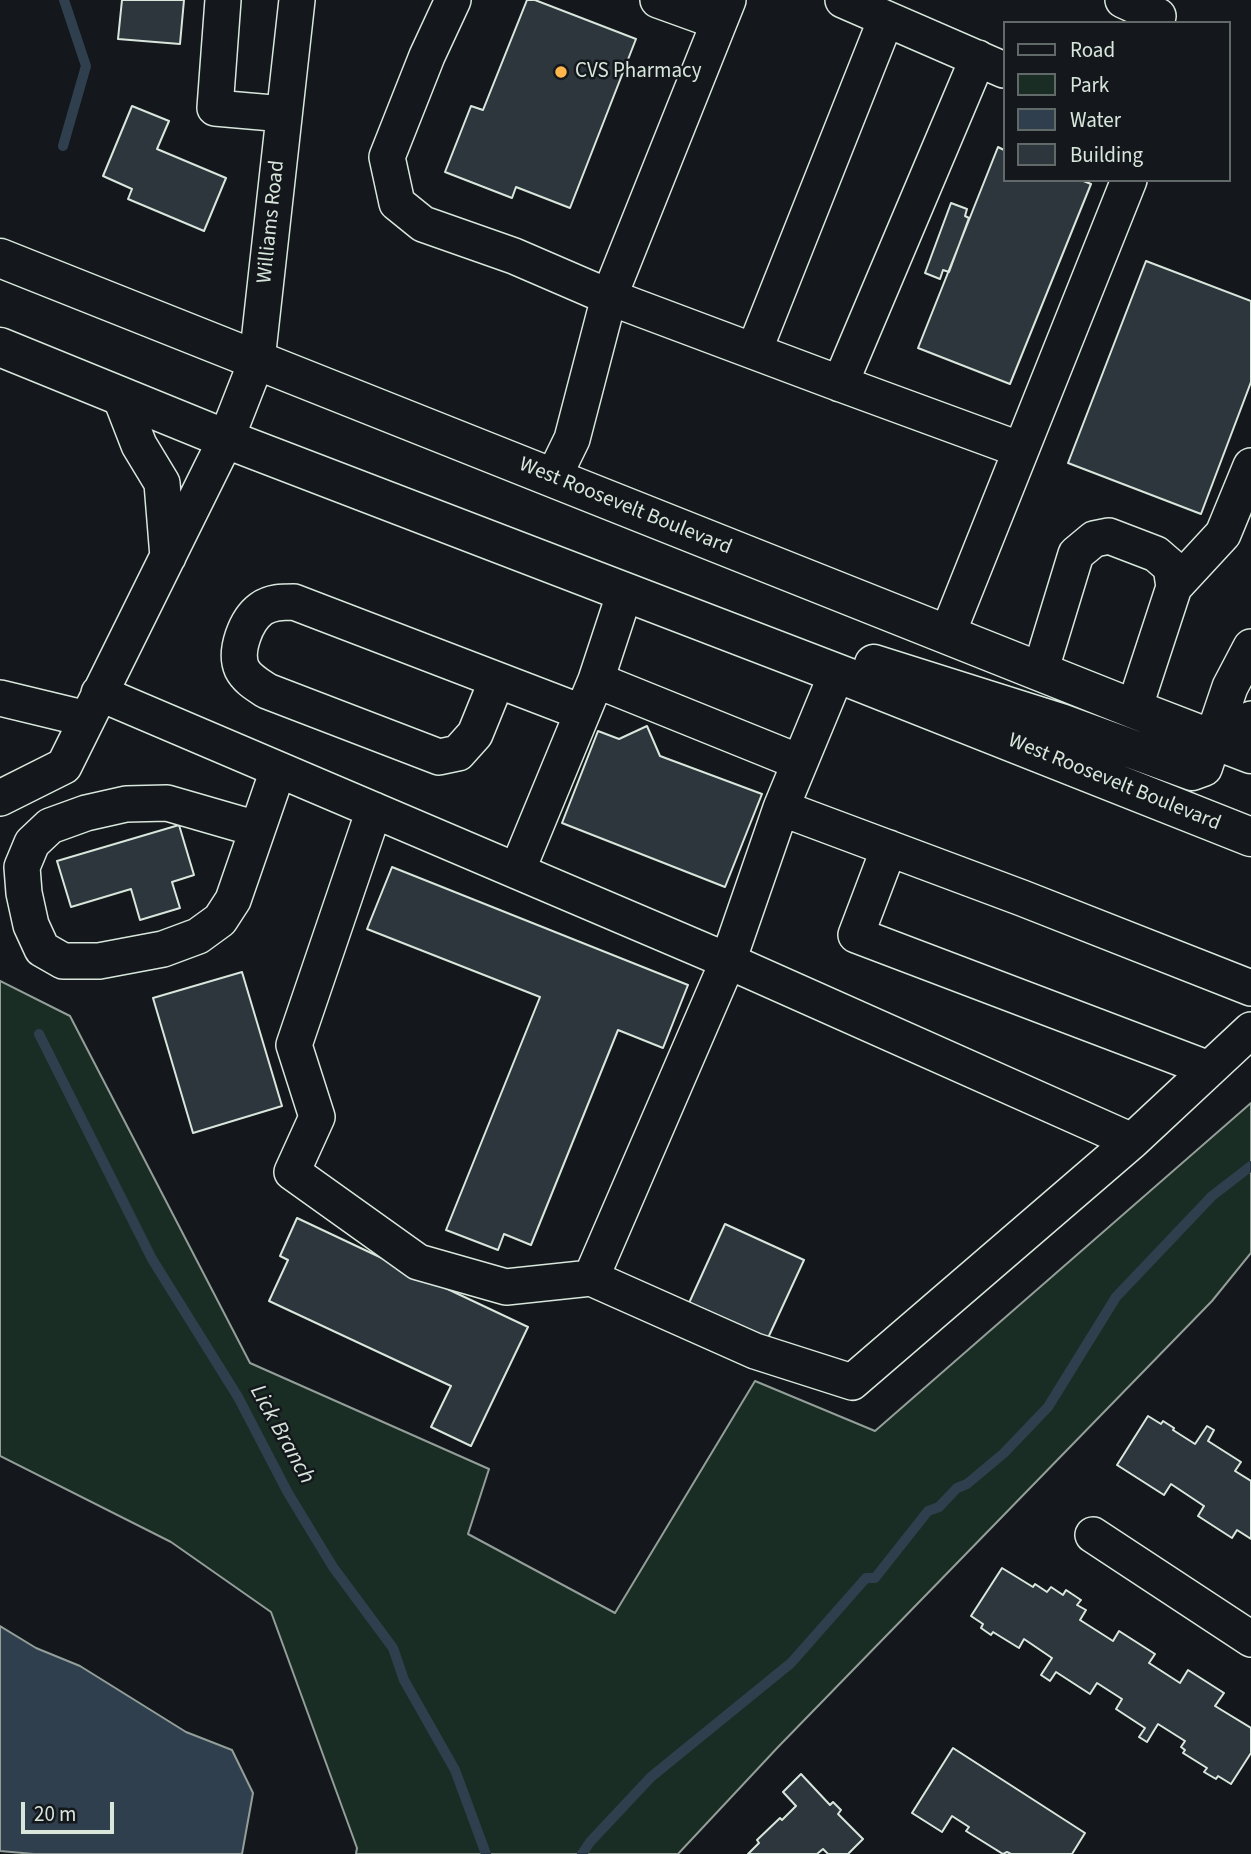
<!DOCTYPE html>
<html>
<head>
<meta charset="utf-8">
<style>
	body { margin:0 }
	#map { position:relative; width:1251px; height:1854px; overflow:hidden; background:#14181c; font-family:"Source Sans 3",sans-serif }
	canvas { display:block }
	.legend { position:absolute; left:1003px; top:21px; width:228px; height:161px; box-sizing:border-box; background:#14181c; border:2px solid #626a69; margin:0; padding:9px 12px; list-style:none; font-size:21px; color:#d8e6dc }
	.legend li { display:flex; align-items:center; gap:14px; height:35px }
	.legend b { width:35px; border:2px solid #626a69 }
	.scale { position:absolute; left:21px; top:1802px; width:93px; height:32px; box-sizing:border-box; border:4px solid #d8e6dc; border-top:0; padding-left:9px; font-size:21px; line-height:24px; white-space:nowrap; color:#d8e6dc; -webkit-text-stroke:5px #14181c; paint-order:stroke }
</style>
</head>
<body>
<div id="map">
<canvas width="1251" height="1854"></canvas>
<ul class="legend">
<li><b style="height:9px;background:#14181c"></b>Road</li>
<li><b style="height:19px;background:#1a2d24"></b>Park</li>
<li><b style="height:19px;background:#2f3f4d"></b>Water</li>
<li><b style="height:19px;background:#2c363c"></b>Building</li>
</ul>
<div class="scale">20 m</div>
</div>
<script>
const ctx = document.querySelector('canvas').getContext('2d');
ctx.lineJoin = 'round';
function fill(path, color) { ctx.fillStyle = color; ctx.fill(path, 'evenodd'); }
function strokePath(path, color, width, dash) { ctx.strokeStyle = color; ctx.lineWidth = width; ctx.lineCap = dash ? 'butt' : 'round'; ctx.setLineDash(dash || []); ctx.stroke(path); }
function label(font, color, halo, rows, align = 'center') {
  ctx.font = font + ' "Source Sans 3",sans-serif'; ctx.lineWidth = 5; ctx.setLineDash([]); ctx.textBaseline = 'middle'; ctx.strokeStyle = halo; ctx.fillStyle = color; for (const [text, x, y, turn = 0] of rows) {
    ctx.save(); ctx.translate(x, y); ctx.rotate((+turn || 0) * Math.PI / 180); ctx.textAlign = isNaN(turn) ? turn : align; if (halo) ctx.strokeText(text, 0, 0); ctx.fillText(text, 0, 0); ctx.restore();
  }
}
const green = new Path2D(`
	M0,981l70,35 180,347 239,106 -21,65 147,79 140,-232 120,50 376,-328v150l-39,48 -433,445 -101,108h-322l1,-6 -86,-236 -100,-70 -171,-86z`);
const water = new Path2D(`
	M0,1626l36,22 44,18 106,66 46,18 21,43 -11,61h-208l-34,-3z`);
const stream = new Path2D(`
	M63,146l23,-80 -22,-66
	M39,1034l113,225 86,138 50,96 45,74 60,81 11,32 51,90 31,84
	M582,1854l8,-12 61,-65 140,-114 75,-85h9l53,-67 11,-4 18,-19 10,-4 37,-31 44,-46 68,-110 96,-101 39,-30`);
const building = new Path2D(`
	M122,0h62l-4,44 -62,-5z
	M527,0h8l101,39 -66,169 -54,-21 -4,11 -67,-26 26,-66 12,4z
	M132,106l37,15 -12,28 69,29 -22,53 -76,-32 4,-10 -29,-13z
	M998,147l6,3v30h77l10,4 -81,200 -92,-36z
	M951,203l16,6 -2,7 4,2 -20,54 -6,-2 -3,9 -15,-6z
	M1146,261l105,40v81l-50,132 -133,-51z
	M647,726l13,30 102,38 -37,93 -163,-64 36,-92 21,8z
	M179,825l15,50 -22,7 8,26 -40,12 -9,-31 -60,18 -14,-46z
	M392,867l296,118 -25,63 -45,-18 -87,215 -27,-11 -6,16 -52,-20 94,-233 -173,-68z
	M242,972l40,134 -89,27 -40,-135z
	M297,1218l231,109 -57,119 -40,-19 20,-41 -182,-85 19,-41 -8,-4z
	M725,1224l79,36 -36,78 -79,-35z
	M1148,1416l13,8 2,-3 11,7 -1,2 22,14 12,-18 7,4 -6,11 33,21 -6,9 16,10v58l-14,-9 -5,8 -34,-22 6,-10 -33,-22 -7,11 -47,-30z
	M1002,1568l31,19 2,-3 12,8 4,-5 12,8 3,-5 15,10 -4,5 9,5 -6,10 33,21 6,-10 36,23 -6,9 31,20 8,-13 36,23 -9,13 36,22v25l-20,31 -13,-8 -2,3 -12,-7 3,-4 -24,-15 2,-3 -4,-3 4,-6 -27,-17 -11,18 -8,-5 6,-9 -29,-19 6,-10 -25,-16 -7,11 -34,-22 -6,9 -9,-6 11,-17 -28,-19 -5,9 -26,-16 -2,3 -10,-7 2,-4 -12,-8z
	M953,1748l132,85 -13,21h-61l-4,-2 -4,2 -37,-23 3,-4 -17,-11 -10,16 -30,-19z
	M801,1774l29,31 3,-3 8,8 -3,4 25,25 -15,15h-20l-5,-5 -6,5h-69l11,-11 -2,-3 23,-22 2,2 14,-14 -13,-14z`);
const minor = new Path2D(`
	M223,0l-8,108 69,6
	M453,0l-26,56 -40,101 10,46 26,21 91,32 95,41 224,84 188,69
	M658,0l61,22
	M843,0l161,70
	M1123,0l35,16
	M754,351l132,-332
	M840,384l138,-326
	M120,396l19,49 23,38 6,74
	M553,478l19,-39 37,-142 119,-297
	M1174,587l49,-53 28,-68
	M947,635l182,-455
	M1040,672l36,-118 18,-15 15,-3 47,18 15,13 3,20 -40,122
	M837,673l-56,135 241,90 229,90
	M497,680l-22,54 -17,19 -19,4 -172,-66c-9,-6 -20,-12 -25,-22 -8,-18 4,-49 19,-60 10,-7 21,-7 33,-7l287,110
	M596,680l203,82
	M99,693l629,268 404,180 119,-111
	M0,698l87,21
	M1212,740l18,-53 21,-40
	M1239,749l12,-30
	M0,798l64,-32 162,-327 31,-79 40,-360
	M374,810l-80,235 23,72 -25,55 126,90 88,25 85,-9 164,73 97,31 280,-241
	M257,829l-90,-26 -41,1 -40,9 -36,13 -18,17 -10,24 2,26 7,32 11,24 21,12h36l64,-12 35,-13 22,-16 13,-20 45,-130
	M889,848l-33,87 353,134
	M517,871l79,-191 29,-88
	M591,1278l137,-317 53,-153
	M1093,1535l158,104`);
const highway = new Path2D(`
	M0,258l1134,451 117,45
	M0,347l226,92 626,240 399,158
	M874,664l187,59 131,48 11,-4 9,-27`);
const markers = [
	[561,72,7,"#ffb74d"]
];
const poiNames = [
	["CVS Pharmacy",575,72]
];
const streetNames = [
	["Williams Road",272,222,-84],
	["West Roosevelt Boulevard",625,507,22],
	["West Roosevelt Boulevard",1114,783,22]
];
const waterNames = [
	["Lick Branch",281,1435,61]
];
fill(green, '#1a2d24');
strokePath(green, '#939e99', 2);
fill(water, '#2f3f4d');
strokePath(water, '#939e99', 2);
strokePath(stream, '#2f3f4d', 10);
fill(building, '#2c363c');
strokePath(building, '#d8e6dc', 2);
strokePath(minor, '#d8e6dc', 38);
strokePath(highway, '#d8e6dc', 41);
strokePath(minor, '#14181c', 35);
strokePath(highway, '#14181c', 38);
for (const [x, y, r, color] of markers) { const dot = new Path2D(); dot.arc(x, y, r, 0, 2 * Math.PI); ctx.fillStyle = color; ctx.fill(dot); strokePath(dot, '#14181c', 2.5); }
label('21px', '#d8e6dc', '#14181c', poiNames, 'left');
label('21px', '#d8e6dc', '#14181c', streetNames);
label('italic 23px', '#d8e6dc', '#14181c', waterNames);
</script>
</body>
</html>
